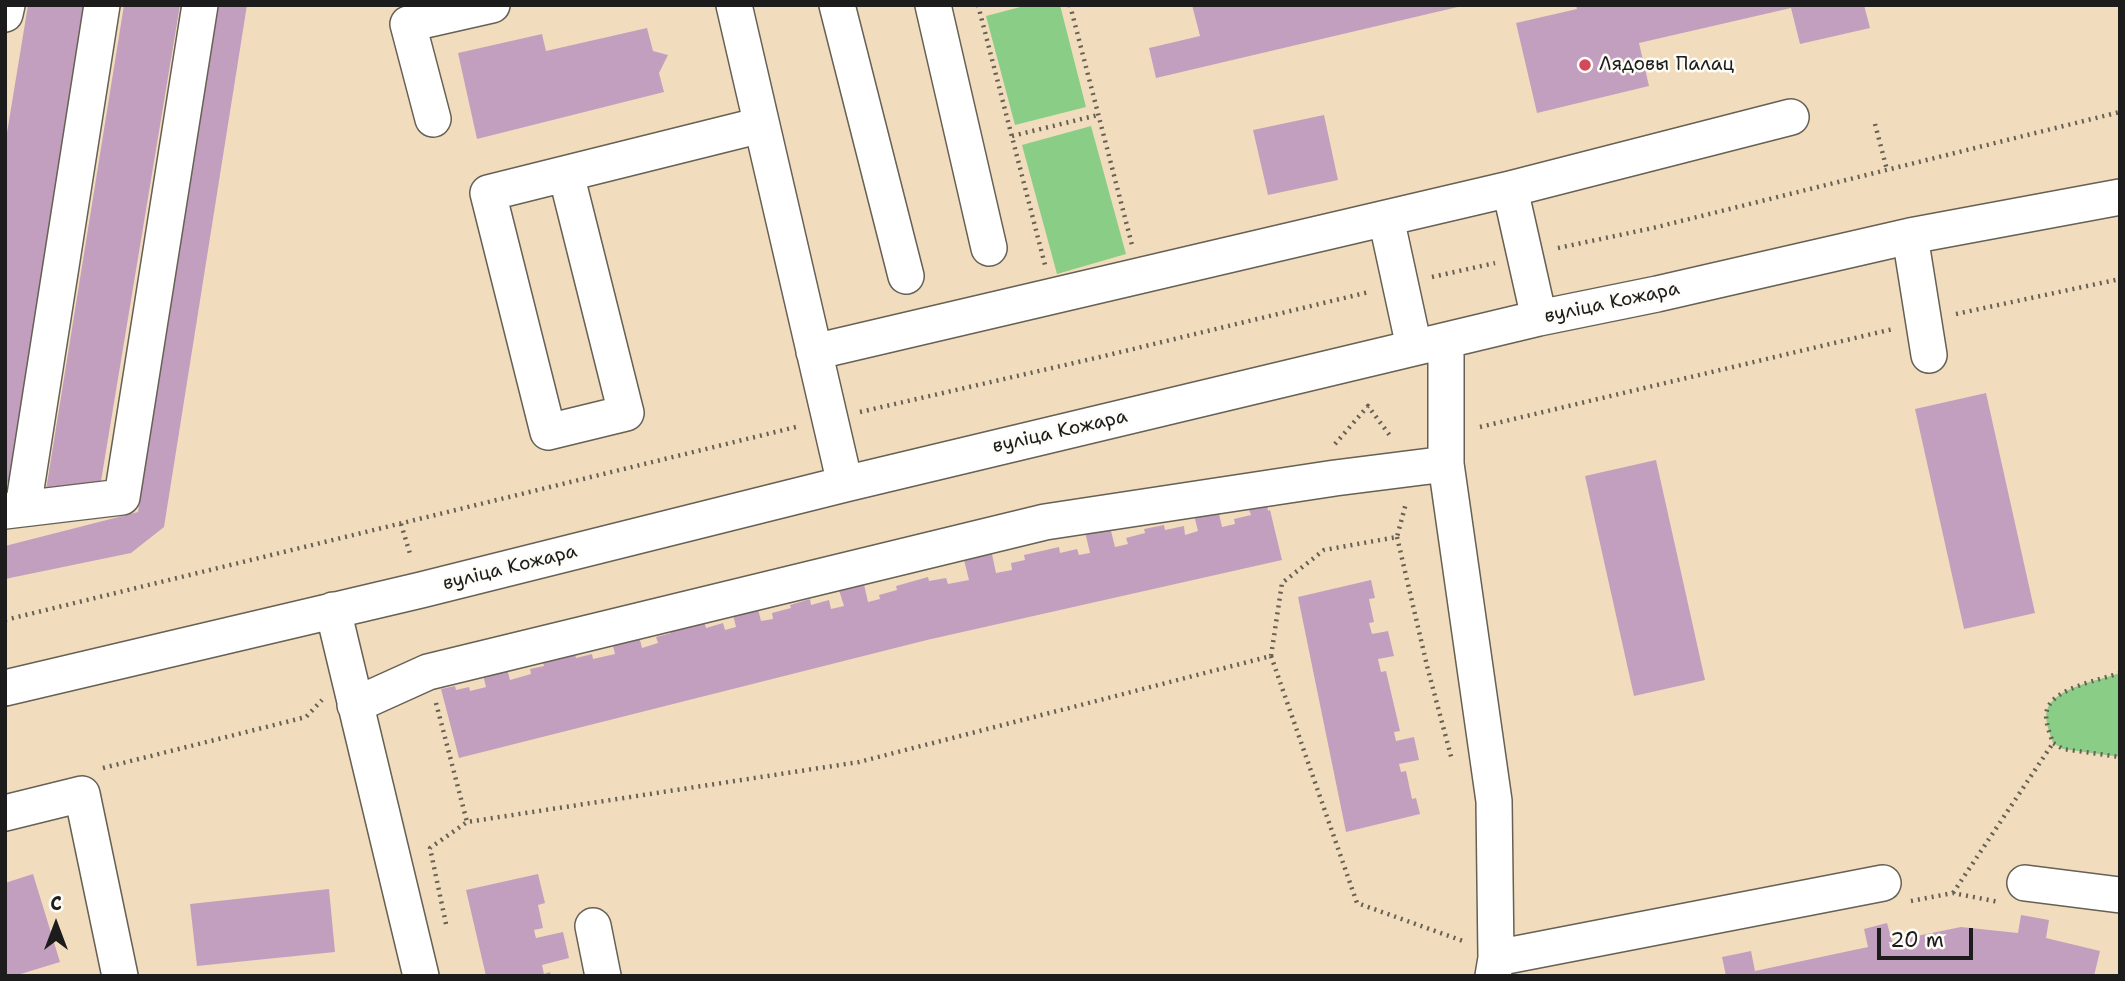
<!DOCTYPE html>
<html>
<head>
<meta charset="utf-8">
<style>
	body { margin:0 }
	#map { position:relative; width:2125px; height:981px; overflow:hidden; background:#f1ddbd; font-family:"Shantell Sans",sans-serif }
	canvas { display:block }
	.frame { position:absolute; inset:0; border:7px solid #1c1c1c; pointer-events:none }
	.north { position:absolute; left:21px; top:890px; width:70px; height:70px; -webkit-text-stroke:5px #fdfcf7; paint-order:stroke; rotate:0deg; font-size:19px; font-weight:700; line-height:28px; text-align:center; color:#1c1c1c }
	.north::after { content:''; display:block; margin:auto; width:24px; height:32px; background:#1c1c1c; clip-path:polygon(50% 0,100% 100%,50% 72%,0 100%) }
	.scale { position:absolute; left:1877px; top:928px; width:96px; height:32px; box-sizing:border-box; border:4px solid #1c1c1c; border-top:0; padding-left:9px; font-size:21px; line-height:24px; white-space:nowrap; color:#1c1c1c; -webkit-text-stroke:5px #fdfcf7; paint-order:stroke }
</style>
</head>
<body>
<div id="map">
<canvas width="2125" height="981"></canvas>
<div class="frame"></div>
<div class="north">С</div>
<div class="scale">20 m</div>
</div>
<script>
const ctx = document.querySelector('canvas').getContext('2d');
ctx.lineJoin = 'round';
function fill(path, color) { ctx.fillStyle = color; ctx.fill(path, 'evenodd'); }
function strokePath(path, color, width, dash) { ctx.strokeStyle = color; ctx.lineWidth = width; ctx.lineCap = dash ? 'butt' : 'round'; ctx.setLineDash(dash || []); ctx.stroke(path); }
function label(font, color, halo, rows, align = 'center') {
  ctx.font = font + ' "Shantell Sans",sans-serif'; ctx.lineWidth = 5; ctx.setLineDash([]); ctx.textBaseline = 'middle'; ctx.strokeStyle = halo; ctx.fillStyle = color; for (const [text, x, y, turn = 0] of rows) {
    ctx.save(); ctx.translate(x, y); ctx.rotate((+turn || 0) * Math.PI / 180); ctx.textAlign = isNaN(turn) ? turn : align; if (halo) ctx.strokeText(text, 0, 0); ctx.fillText(text, 0, 0); ctx.restore();
  }
}
const green = new Path2D(`
	M1028,5h32l26,102 -71,18 -29,-109z
	M1091,126l35,128 -69,20 -35,-129z
	M2120,673v84l-57,-8 -10,-6c-3,-9 -9,-23 -6,-33 6,-22 53,-30 73,-37z`);
const building = new Path2D(`
	M28,5h60l-79,478 -4,-1v-337z
	M124,5h56l-79,476 -55,9z
	M218,5h29l-83,522 -33,26 -126,26v-33l133,-34z
	M1192,5h270v1l-306,72 -7,-30 51,-12z
	M1576,5h288l6,23 -70,16 -9,-36 -152,35 10,43 -112,27 -21,-90 61,-14z
	M647,28l6,23 15,4 -9,18 5,19 -187,47 -19,-86 84,-19 4,17z
	M1324,115l14,65 -70,15 -15,-65z
	M1986,393l49,220 -71,16 -49,-220z
	M1656,460l49,220 -71,16 -49,-220z
	M1217,505l5,22 13,-3 -1,-5 17,-4 -2,-5 18,-5 1,6 2,-1 12,50 -355,80 -468,118 -18,-69 14,-3 1,4 13,-3 1,4 16,-4 -5,-20 24,-6 5,19 21,-6 -1,-5 14,-3 -1,-4 32,-8 1,4 16,-4 1,5 22,-5 -5,-20 27,-6 5,20 16,-5 -2,-6 15,-4 -1,-3 34,-9 2,7 17,-5 2,7 11,-3 -5,-20 25,-6 5,20 12,-2 -1,-6 19,-5 -1,-3 20,-6 1,6 18,-5 2,9 13,-3 -6,-19 25,-7 5,22 12,-3 -1,-4 18,-5 -1,-4 32,-9 1,4 17,-3 2,6 21,-4 -5,-20 28,-6 4,19 16,-3 -1,-7 14,-3 -1,-5 35,-8 1,6 17,-4 2,6 11,-2 -5,-21 25,-5 5,20 13,-3 -2,-6 19,-5 -1,-4 20,-4 1,5 19,-4 1,9 13,-4 -5,-20z
	M1371,580l4,18 -6,1 5,23 -5,1 3,11 16,-3 6,25 -16,3 3,13 5,-1 14,60 -6,1 2,9 18,-4 5,23 -20,4 2,8 5,-1 6,28 4,-1 4,16 -74,18 -48,-235z
	M33,874l27,88 -46,14h-9v-93z
	M538,874l7,29 -7,2 5,23 -9,2 2,8 27,-6 6,26 -27,7 2,9 6,-2 1,4h-65l-20,-86z
	M329,889l6,63 -138,14 -7,-62z
	M2021,915l28,5 -3,18 54,13 -6,25h-368l-4,-19 29,-6 4,20 113,-24 -4,-18 23,-6 5,18 69,-14 57,6z`);
const path = new Path2D(`
	M978,5l67,260
	M1070,5l62,240
	M1875,124l12,46
	M1012,136l86,-21
	M1558,248l95,-20 467,-116
	M1432,277l63,-14
	M1956,314l164,-35
	M860,412l240,-55 269,-65
	M1480,427l413,-98
	M1335,444l33,-38 23,31
	M401,524l10,33
	M1397,537l31,133 24,90
	M5,620l795,-194
	M1271,656l86,247 106,38
	M2120,673c-20,7 -67,15 -73,37 -3,10 3,24 6,33l10,6 57,8
	M436,703l31,119 392,-60 412,-106 11,-73 42,-33 73,-13 9,-34
	M103,768l203,-51 16,-17
	M1953,893l100,-150
	M1911,901l42,-8 46,9
	M446,924l-16,-76 37,-26`);
const minor = new Path2D(`
	M734,5l111,479
	M837,5l69,271
	M933,5l56,243
	M5,14l2,-9
	M433,119l-25,-95 84,-19
	M566,174l60,239 -78,19 -60,-239 273,-68
	M1510,189l29,129
	M1386,218l28,129
	M1910,236l19,119
	M1446,341v123l48,337 2,157 -3,18
	M814,352l696,-163 281,-72
	M23,508l79,-503
	M5,511l117,-14 78,-492
	M333,610l88,366
	M5,688l416,-98 424,-106 694,-166 118,-24 253,-58 210,-39
	M355,705l73,-33 617,-150 290,-44 111,-14
	M5,813l77,-19 38,182
	M2025,883l95,12
	M593,926l10,50
	M1496,958l387,-75`);
const markers = [
	[1585,65,7,"#d1495b"]
];
const poiNames = [
	["Лядовы Палац",1599,65]
];
const streetNames = [
	["вуліца Кожара",1612,303,-12],
	["вуліца Кожара",1060,432,-13],
	["вуліца Кожара",510,568,-14]
];
fill(green, '#8acd86');
fill(building, '#c39fbf');
strokePath(minor, '#676054', 38);
strokePath(path, '#676054', 4.5, [2, 5]);
strokePath(minor, '#fff', 35);
for (const [x, y, r, color] of markers) { const dot = new Path2D(); dot.arc(x, y, r, 0, 2 * Math.PI); ctx.fillStyle = color; ctx.fill(dot); strokePath(dot, '#fdfcf7', 2.5); }
label('19px', '#1c1c1c', '#fdfcf7', poiNames, 'left');
label('19px', '#1c1c1c', '#fdfcf7', streetNames);
</script>
</body>
</html>
